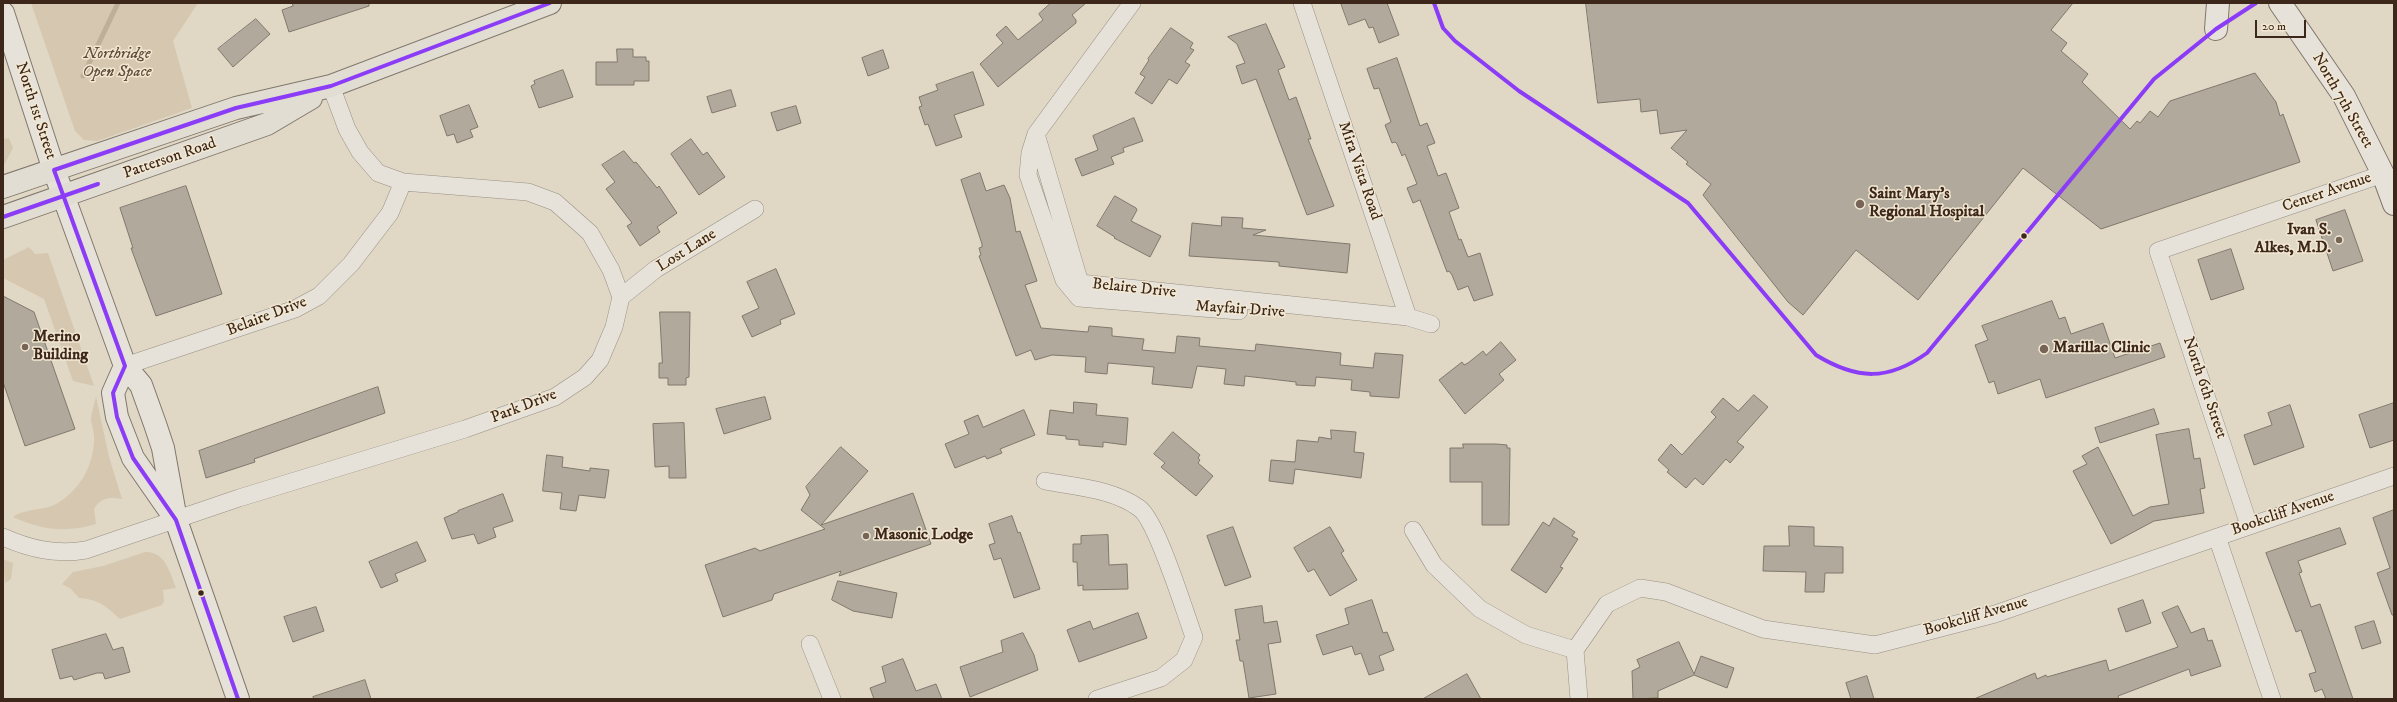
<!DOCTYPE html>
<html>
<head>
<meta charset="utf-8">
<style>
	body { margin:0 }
	#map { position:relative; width:2397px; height:702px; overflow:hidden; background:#e0d7c5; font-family:"IM FELL DW Pica",serif }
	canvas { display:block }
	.frame { position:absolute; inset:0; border:4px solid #3d271a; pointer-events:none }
	.scale { position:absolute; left:2255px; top:20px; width:51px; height:18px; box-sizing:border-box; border:2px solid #3d271a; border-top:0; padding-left:5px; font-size:12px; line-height:14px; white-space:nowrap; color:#3d271a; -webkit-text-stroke:3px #f2e8d2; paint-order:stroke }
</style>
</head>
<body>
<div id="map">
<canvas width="2397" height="702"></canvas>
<div class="frame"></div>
<div class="scale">20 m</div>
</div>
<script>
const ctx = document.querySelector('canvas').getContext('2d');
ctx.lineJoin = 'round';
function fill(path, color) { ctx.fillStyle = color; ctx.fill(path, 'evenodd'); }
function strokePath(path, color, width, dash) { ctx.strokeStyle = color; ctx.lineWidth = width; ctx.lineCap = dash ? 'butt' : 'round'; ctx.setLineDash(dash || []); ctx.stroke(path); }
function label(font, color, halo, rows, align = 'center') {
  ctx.font = font + ' "IM FELL DW Pica",serif'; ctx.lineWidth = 3; ctx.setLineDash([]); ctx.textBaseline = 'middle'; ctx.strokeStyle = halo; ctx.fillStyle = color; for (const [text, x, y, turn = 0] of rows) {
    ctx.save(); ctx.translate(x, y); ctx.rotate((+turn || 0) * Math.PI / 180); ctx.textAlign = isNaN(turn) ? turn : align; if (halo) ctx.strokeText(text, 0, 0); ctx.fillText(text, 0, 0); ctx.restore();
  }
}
const green = new Path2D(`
	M31,3h167l-25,38 19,67 -95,33 -13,-1 -9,-9z
	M9,138l4,10 -10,19v-28z
	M29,247l6,7 13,-1 46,133 -21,-5 -29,-82 -41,-21v-18z
	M96,396l13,61 13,42c-11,-2 -21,-2 -28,10l2,15c-30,9 -55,6 -83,-7 12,-9 30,-6 43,-13 23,-13 37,-37 38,-63 1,-7 -2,-14 -3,-21 0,-7 4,-17 5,-24z
	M145,552c20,-1 25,20 31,36l-13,2 1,11 -2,4 -42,14c-14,-13 -22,-20 -41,-21l-8,-9 -9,-5 11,-12 30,-6z
	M3,559l10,4 -2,16 -6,4z`);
const stream = new Path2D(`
	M83,76l35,-73`);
const building = new Path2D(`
	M292,3h77v3l-80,26 -7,-22 11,-4z
	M1051,3h35l-14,12 4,5v3l-78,64 -18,-23 23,-21 -7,-8 10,-9 12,14 25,-20 -4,-6z
	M1341,3h46l12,32 -20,8 -6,-16 -4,1 -4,-9 -16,6z
	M1586,3h487l-22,27 16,13 -6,8 27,23 -6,8 48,47 7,-8 3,2 10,-12 8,6 12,-16 85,-28 21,29 4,14 3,-2 17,48 -199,67 -78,-61 -105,132 -62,-50 -53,65 -15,-13 -85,-107 8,-11 -25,-20 2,-2 -17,-14 16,-18 -27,4 -3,-24 -16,2 -1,-13 -42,4z
	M256,19l14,15 -37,33 -15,-18z
	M1266,24l19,43 -7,3 11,30 7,-3 15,42h-3l26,67 -27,9 -51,-136 -14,5 -6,-18 9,-3 -8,-19 -9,-7z
	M1171,28l22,15 -3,5 4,2 -9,12 5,3 -13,19 -8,-5 -17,25 -17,-11 10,-16 -5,-3 9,-14 -1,-1z
	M617,49h16v8h13v4h3v20h-15v4h-38v-23h21z
	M883,50l6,18 -21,8 -6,-18z
	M1397,58l23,68 7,-3 8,20 -8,3 11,30 8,-3 13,35 -10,4 10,28 2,-1 7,18 12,-4 13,42 -19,6 -6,-15 -10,4 -6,-15 -3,-4 -2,1 -27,-72 -7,3 -6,-15 10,-4 -12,-30 -3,2 -5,-12 -2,-2 -3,1 -7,-18 6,-3 -12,-34 -5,1 -7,-20z
	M563,70l10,27 -34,11 -8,-22 4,-2 -1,-3z
	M973,72l11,33 -30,10 8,22 -26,9 -8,-22 -3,1 -6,-18 3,-1 -3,-9 19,-7 -2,-5z
	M731,90l5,16 -24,7 -5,-16z
	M469,105l9,22 -8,3 3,7 -16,6 -3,-9 -7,2 -7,-20z
	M796,106l5,17 -24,8 -6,-18z
	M1134,118l9,23 -20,7 1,4 -13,5 3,7 -32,12 -7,-17 23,-9 -5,-14z
	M691,139l12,16 4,-3 18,25 -26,18 -28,-41z
	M624,151l10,12 2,-1 21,26 2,-2 18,27 -20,14 3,5 -20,14 -13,-20 5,-3 -26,-34 9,-7 -13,-17z
	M980,173l6,18 18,-6 6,13 6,34 4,-1 17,50 -12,4 16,43 47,4 1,-6 23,2v8l32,3 -2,11 33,3 2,-17 23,2 -1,8 56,5 1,-7 85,9 -1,12 33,3 2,-15 28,2 -4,43 -29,-2v-4l-19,-2 1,-10 -36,-3 -1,9 -19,-1v-3l-51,-6 -1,10 -20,-2 2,-15 -29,-3 -5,22 -40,-4 2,-17 -46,-4 -1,11 -22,-2 1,-15 -34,-2 -17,5 -4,-10 -15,6 -37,-100 2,-1 -2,-7 3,-1v-3l-21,-64z
	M186,186l36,108 -66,22 -25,-68h2l-13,-40z
	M1115,196l21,12 1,2 -6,11 30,15 -11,21 -36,-19 1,-1 -18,-11z
	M2345,210l18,51 -30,10 -17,-51z
	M1222,217l21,1 -1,10 24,2 -13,5 97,9 -3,29 -68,-7v-4l-90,-6 3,-33 29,3z
	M2231,249l13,40 -33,11 -13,-40z
	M776,269l19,45 -15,6 1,4 -29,13 -10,-21 17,-8 -12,-26z
	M3,296l31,16 41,117 -50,17 -22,-64z
	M2052,301l7,18 6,-2 6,17 32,-11 12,35 45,-15 5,14 -119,41 -6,-19 -42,15 -4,-13 -5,2 -14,-38 13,-5 -6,-14z
	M660,312h30l-1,65 -3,1v7h-18v-7h-9v-15h3z
	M1501,342l15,18 -17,14 5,6 -39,34 -26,-34 23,-18 2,3 4,-2 15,-12 3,4z
	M378,387l7,26 -131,46 1,3 -49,16 -7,-27z
	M1754,395l14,12 -31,35 7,5 -14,16 -4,-4 -23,26 -8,-7 -9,10 -19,-16 2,-2 -11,-10 13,-16 11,11 34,-38 -5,-5 12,-14 15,13z
	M765,397l6,22 -47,15 -8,-25z
	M1074,402l23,2 -1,11 32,3 -2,27 -23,-3v5l-24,-2v-5l-13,-1v-3l-19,-2 3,-24 23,3z
	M2394,403v37l-24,8 -11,-33z
	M2290,405l14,42 -50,18 -10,-30 28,-10 -4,-12z
	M2154,409l5,15 -59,19 -5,-15z
	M1024,410l11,25 -35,14 2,4 -15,6 -2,-3 -30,12 -10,-24 24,-10 -5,-13 14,-6 5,12z
	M684,423l2,55h-17v-12l-14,1 -2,-43z
	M2189,429l5,30 6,-1 5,30 -5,1 4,24 -50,8 -43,23 -38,-73 14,-7 -5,-8 16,-9 35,69 17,-9 19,-3 -13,-69z
	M1331,430l25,2 -2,20 10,1 -3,25 -66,-9 -2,15 -24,-3 2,-21 24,2 2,-22 21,2 1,-5 12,2z
	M1173,432l27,23 -2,3 2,2 -2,3 15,13 -17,20 -35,-29 4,-4 -11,-9z
	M1463,444h33l11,1v3h3l-1,77h-27v-43h-32v-34h13z
	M841,447l27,24 -47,54 92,-32 18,51 -92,32 2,-5 -67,23 -2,6 -49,17 -18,-52 50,-17 5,3 65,-22 -24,-19 9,-15 -4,-8z
	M547,455l16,2 -1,10 28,4v-3l19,2 -4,28 -26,-3 -3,16 -16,-2 2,-16 -19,-2z
	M503,494l10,27 -20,7 3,9 -18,7 -4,-10 -22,5 -8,-21 14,-6v-1z
	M2394,510v105h-2l-15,-42 13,-5 -17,-50z
	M1012,516l6,17 2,-1 20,57 -26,9 -13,-40 -7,2 -5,-15 6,-2 -6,-19z
	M1554,518l21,14 -3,4 6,3 -18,28 3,1 -17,25 -35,-23 32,-48 6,4z
	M1789,526l25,1v19l29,1v26h-18l-1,19h-19l1,-20 -43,-1 1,-25h25z
	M1233,527l18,50 -26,9 -18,-50z
	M1330,527l14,24 -3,2 16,27 -27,16 -16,-27 -6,3 -14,-24z
	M2340,528l6,16 -48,17 4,11 -3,1 12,34 9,-3 33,95h-27l-4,-10 -7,3 -6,-18 7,-2 -15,-42 -5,2 -30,-79z
	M1108,535l1,30 18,-1 1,25 -45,1v-5l-5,1 -1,-24h-4v-18h8v-8z
	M417,542l9,19 -31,13 3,7 -17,7 -12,-26z
	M838,581l59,12 -5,25 -39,-7 -21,-11z
	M1372,600l11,33 4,-1 7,18 -15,6 5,14 -15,5 -8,-22 -6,2 -3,-9 -29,9 -7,-20 33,-11 -4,-15z
	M2143,600l8,23 -25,9 -8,-23z
	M1262,606l2,17 13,-2 4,21 -13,2 8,50 -27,4 -6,-37h-3l-4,-21h4l-5,-30z
	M2178,606l13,27 13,-5 4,13 4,-1 9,26 -30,10 -2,-7 -71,27 1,3h-145l61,-26 2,6 9,-4 1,2 59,-17 3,11 69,-24 -16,-34z
	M316,607l8,24 -31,11 -9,-25z
	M1138,613l9,25 -68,24 -12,-32 23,-9 3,8z
	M2374,621l7,22 -19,6 -7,-22z
	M1023,633l11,22 4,15 -68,27 -10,-30 43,-15 -2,-11z
	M106,634l7,16 10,-3 7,25 -25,7 -2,-6h-6l-23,7 -2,-4 -12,3 -8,-29z
	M1679,642l15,32 7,-18 33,12 -7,20 -33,-13 -36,16v7l-25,1 -1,-28 8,-4 -3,-7z
	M903,659l13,32 20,-7 6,15h-68l-4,-11 16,-6 -4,-15z
	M1467,674l14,25h-58z
	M1867,676l7,23h-23l-5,-16z
	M365,680l6,19h-57l-1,-2z`);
const street = new Path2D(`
	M1132,3l-96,131 44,149 328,34 23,7
	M1302,3l106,314
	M1036,134l-6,19 -2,22 36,105 15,18 160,13
	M621,297l35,-28 99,-60
	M125,366l170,-57 24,-13 32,-32 39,-51 13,-31
	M1045,481c31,6 68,8 94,27 18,12 46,105 55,129l-10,23 -23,18 -64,21
	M2249,525l-91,-274 225,-77
	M1413,530l21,35 46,44 46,26 49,15
	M3,537c27,12 53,18 83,13l153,-52 226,-69 90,-32 30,-20 15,-17 14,-33 7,-30 -10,-27 -21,-37 -35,-31 -27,-10 -125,-10 -25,-9 -18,-21 -13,-23 -16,-43
	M2217,537l55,162
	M810,644l22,55
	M1575,650l32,-46 33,-16 26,4 97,37 112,16 120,-31 399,-138
	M1575,650l4,49`);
const secondary = new Path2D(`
	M2280,3l64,93 39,78 11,30
	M3,13l51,157 71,196 16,19 14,39 8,24 13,72 62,179
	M2216,29l2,-26
	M125,366l-12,27 4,24 16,41 39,56`);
const primary = new Path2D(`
	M3,187l233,-79 95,-22 219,-83
	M3,217l264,-93 44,-26`);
const bus1 = new Path2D(`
	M1434,3l9,25 12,13 64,50 169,112 128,152c41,25 72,26 111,-2l227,-274 62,-50 40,-26
	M3,217l95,-33
	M238,699l-62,-179 -43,-62 -16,-41 -4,-24 12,-27 -71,-196 182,-62 95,-22 219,-83`);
const markers = [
	[1860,204,5,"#766556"],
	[2024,236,3.5,"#3d271a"],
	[2339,240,4,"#766556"],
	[25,347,4,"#766556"],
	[2044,349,5,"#766556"],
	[866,536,4,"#766556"],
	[201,593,3.5,"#3d271a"]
];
const parkNames = [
	["Northridge",117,55],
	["Open Space",117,73]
];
const streetNames = [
	["North 7th Street",2342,101,60],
	["North 1st Street",35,111,72],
	["Patterson Road",170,159,-19],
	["Mira Vista Road",1359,171,71],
	["Center Avenue",2327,193,-19],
	["Lost Lane",687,251,-32],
	["Belaire Drive",1134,289,6],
	["Mayfair Drive",1240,310,4],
	["Belaire Drive",267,317,-21],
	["North 6th Street",2204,388,71],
	["Park Drive",524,407,-21],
	["Bookcliff Avenue",2283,514,-19],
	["Bookcliff Avenue",1976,617,-16]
];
const poiNames = [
	["Saint Mary's",1869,195],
	["Regional Hospital",1869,213],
	["Ivan S.",2331,231,"right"],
	["Alkes, M.D.",2331,249,"right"],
	["Merino",33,338],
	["Building",33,356],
	["Marillac Clinic",2053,349],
	["Masonic Lodge",874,536]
];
fill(green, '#d6c8b0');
strokePath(stream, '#beaf98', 5);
fill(building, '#b0a99c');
strokePath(building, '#80786d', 1);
strokePath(street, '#979084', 18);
strokePath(secondary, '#80786d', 24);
strokePath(primary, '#80786d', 24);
strokePath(street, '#e7e2d9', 17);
strokePath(secondary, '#e7e2d9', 22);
strokePath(primary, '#e2ddd3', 22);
strokePath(bus1, '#8b3cf7', 4);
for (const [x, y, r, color] of markers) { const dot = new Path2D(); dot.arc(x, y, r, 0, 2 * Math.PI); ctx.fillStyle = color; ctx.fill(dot); strokePath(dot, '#f2e8d2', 1.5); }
label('italic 16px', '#614c3b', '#f2e8d2', parkNames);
label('16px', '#3d271a', '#f2e8d2', streetNames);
label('bold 16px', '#3d271a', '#f2e8d2', poiNames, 'left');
</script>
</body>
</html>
